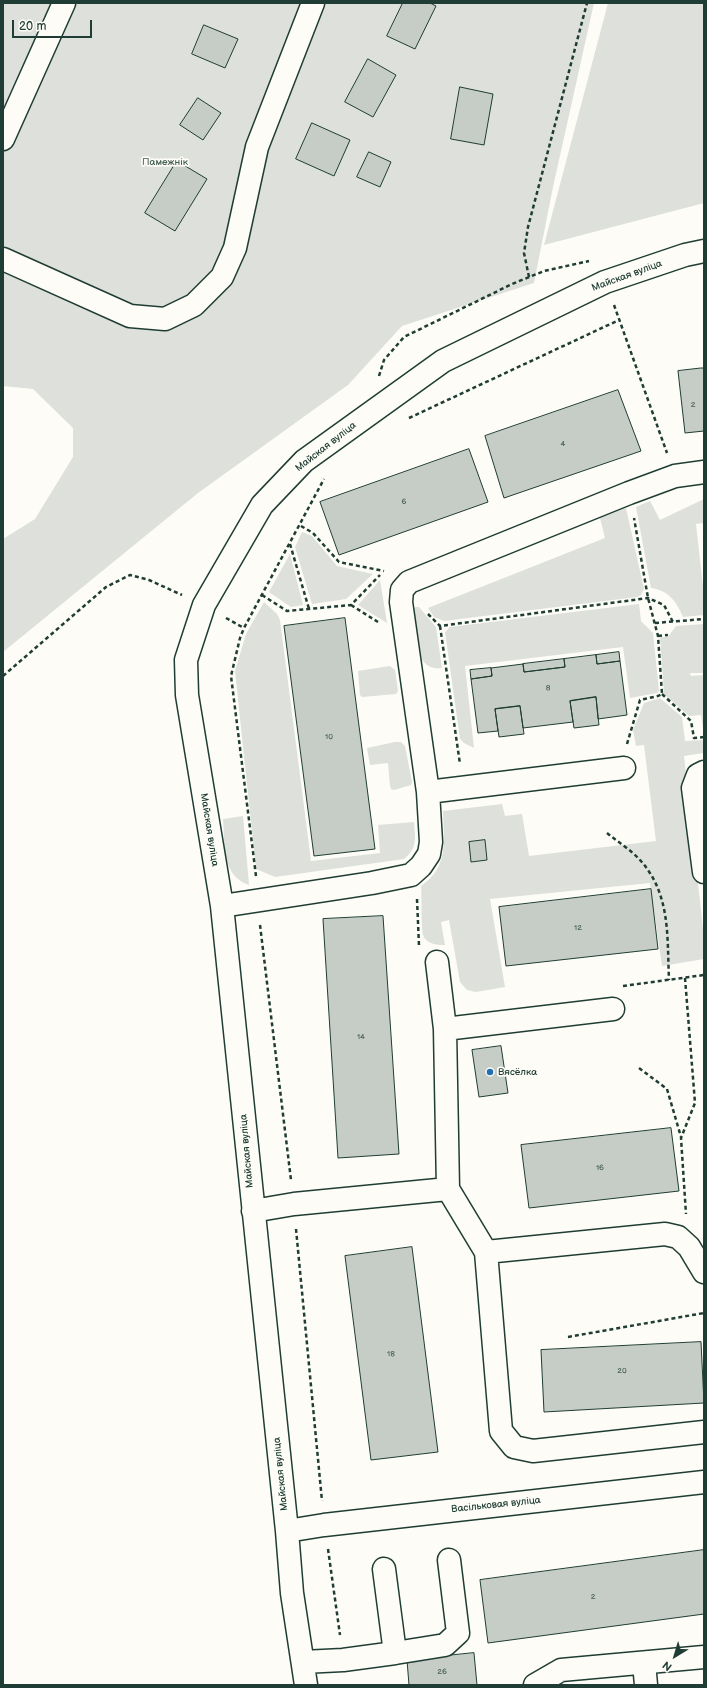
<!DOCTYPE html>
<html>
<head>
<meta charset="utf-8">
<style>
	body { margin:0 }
	#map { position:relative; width:707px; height:1688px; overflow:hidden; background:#fdfcf7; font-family:"Balsamiq Sans",sans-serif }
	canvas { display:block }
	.frame { position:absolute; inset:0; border:4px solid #1f3d34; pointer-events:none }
	.north { position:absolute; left:655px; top:1636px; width:40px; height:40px; -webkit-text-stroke:3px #fdfcf7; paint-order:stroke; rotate:218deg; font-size:11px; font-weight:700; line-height:16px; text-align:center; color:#1f3d34 }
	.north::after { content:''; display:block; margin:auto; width:14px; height:18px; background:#1f3d34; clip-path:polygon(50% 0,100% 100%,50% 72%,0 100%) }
	.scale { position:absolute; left:12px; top:20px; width:80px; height:18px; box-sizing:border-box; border:2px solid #1f3d34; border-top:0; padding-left:5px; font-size:12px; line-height:14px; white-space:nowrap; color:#1f3d34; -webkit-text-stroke:3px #fdfcf7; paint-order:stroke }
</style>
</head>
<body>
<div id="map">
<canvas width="707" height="1688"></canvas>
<div class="frame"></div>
<div class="north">N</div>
<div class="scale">20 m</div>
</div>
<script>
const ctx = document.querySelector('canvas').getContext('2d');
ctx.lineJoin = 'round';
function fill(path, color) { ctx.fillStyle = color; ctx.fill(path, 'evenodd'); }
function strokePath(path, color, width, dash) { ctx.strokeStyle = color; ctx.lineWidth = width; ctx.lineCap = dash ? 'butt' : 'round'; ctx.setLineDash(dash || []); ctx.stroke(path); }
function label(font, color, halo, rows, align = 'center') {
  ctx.font = font + ' "Balsamiq Sans",sans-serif'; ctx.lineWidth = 3.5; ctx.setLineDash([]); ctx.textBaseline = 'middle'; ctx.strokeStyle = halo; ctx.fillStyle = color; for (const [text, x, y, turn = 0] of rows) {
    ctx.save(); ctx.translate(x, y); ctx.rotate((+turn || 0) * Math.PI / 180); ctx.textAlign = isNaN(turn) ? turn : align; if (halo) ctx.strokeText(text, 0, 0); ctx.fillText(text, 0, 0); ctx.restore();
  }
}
const green = new Path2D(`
	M3,3h591l-41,184 -19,96 -132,43 -54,59 -150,108 -195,159v-113l32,-20 38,-62v-29l-40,-39 -30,-3z
	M608,3h96v200l-160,42z
	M704,499v24l-8,1 8,72v19l-21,2c-6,-15 -15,-27 -32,-29l-15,-81 14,-6 10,19z
	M626,508l18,81 -3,6 -4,2 -193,24 -10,-4 -6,-9 177,-70 -5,-20z
	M302,532l10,4 25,30 36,8 -27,25 -34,5 -17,-57z
	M290,554l13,51 -12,2 -22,-15z
	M380,580l7,43 -29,-18z
	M264,602l13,12 3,6 31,241 69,-8 -2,-28 36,-3c1,16 4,26 -10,37l-129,18 -19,-8 -21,-198 11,-37z
	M639,604l2,17 12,12 6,58 -2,2 -27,5 -7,-51 -158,19 9,82 -10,-5 -4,-4 -15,-107 5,-5z
	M416,607h3l17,20 6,41c-9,1 -14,-1 -20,-8l-8,-52z
	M704,624v49h-14l1,3 13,-1v60l-3,-20 -12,1 -25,-22 -4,-57h8l8,-11z
	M390,666l5,4 3,21 -2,3 -34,3 -2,-2 -2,-24z
	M660,698l22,19 3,24 19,-1v13l-20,3 20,182v21l-42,7 -12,-83 -160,16 15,88 -29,5 -9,-2 -7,-8 -11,-62 -8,2 4,23c-8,0 -19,-1 -22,-10 -2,-8 -1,-38 -2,-49 28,-19 23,-45 22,-75l59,-7 3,12 17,-2 7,42 127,-15 -12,-96 -8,1 -3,-16 11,-27z
	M395,742h6l4,4 7,36 -1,3 -17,5 -3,-1 -1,-3 -2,-23 -18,2 -3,-17z
	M243,816l6,69c-28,-9 -24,-42 -26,-66z`);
const building = new Path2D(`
	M403,3h27l6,3 -21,43 -28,-13z
	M204,25l34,14 -13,29 -33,-14z
	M368,59l28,16 -23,42 -28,-15z
	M460,87l33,7 -9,51 -33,-6z
	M198,98l23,15 -18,27 -23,-15z
	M312,123l38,17 -16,36 -38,-17z
	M369,152l22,10 -11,25 -23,-10z
	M177,161l30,18 -32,52 -30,-18z
	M701,368h3v63l-19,2 -7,-62z
	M618,390l23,61 -137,47 -19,-62z
	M469,449l19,53 -149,53 -19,-53z
	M345,618l30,231 -61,7 -30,-230z
	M619,652l1,9 -23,3 -1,-9z
	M596,655l1,9 23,-3 7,54 -29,4 -2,-22 -26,4 3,21 -50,6 -3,-22 -25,3 3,22 -20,2 -7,-54 21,-3 -1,-8 32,-4 1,8 41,-5 -1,-8z
	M564,659l1,8 -41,5 -1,-8z
	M491,668l1,8 -21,3 -1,-9z
	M596,697l3,28 -25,3 -4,-27z
	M520,706l4,28 -25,3 -4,-28z
	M485,840l2,20 -16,2 -2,-20z
	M651,889l7,60 -152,17 -7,-59z
	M383,916l16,238 -61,4 -15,-239z
	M501,1046l7,47 -29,4 -7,-47z
	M671,1128l8,63 -150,17 -8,-63z
	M412,1247l26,205 -67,8 -26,-204z
	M701,1342l3,61 -160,9 -3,-62z
	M704,1550v64l-216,29 -8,-63z
	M474,1653l3,32h-68l-2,-25z`);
const path = new Path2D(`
	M529,277l-5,-24 4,-26 59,-224
	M614,305l53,148
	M379,376l5,-16 20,-23 108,-53 32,-13 45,-10
	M409,418l210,-98
	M301,526l12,7 26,29 45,9
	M290,544l19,65
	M262,595l25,16 64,-6 29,-30
	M351,605l27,17
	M428,614l12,12 208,-28 16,7 9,17
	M226,618l18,10
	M655,623l49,-4
	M440,626l20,138
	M658,636l10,-1
	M3,676l103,-89 24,-12 19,5 33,15
	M662,694l29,27 3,17 10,-1
	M627,744l13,-44 18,-4 4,-2 -4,-58 -10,-38 -14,-80
	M607,833c11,9 24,17 33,27 31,34 27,77 29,120
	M256,876l-25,-200 9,-38 4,-10 80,-149
	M417,899l2,47
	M260,925l31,255
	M685,978l10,125 -14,35 5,76
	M623,986l81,-11
	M639,1068l28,21 14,48
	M296,1229l26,272
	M568,1337l136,-24
	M328,1549l12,86`);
const minor = new Path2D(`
	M3,139l61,-136
	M3,259l127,57 35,3 29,-14 28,-28 13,-29 22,-101 56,-144
	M704,772l-6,3 -5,13 11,84
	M428,792l196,-24
	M222,906l150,-23 39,-8 10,-9 8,-12 2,-12 -3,-50 -27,-190 1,-12 7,-8 220,-89 46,-17 29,-4
	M437,962l8,67 3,160 38,63 15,179 13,16 19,4 171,-19
	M445,1029l168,-20
	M253,1211l41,-7 154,-15
	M486,1252l179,-18 13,3 11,10 15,25
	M287,1531l37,-6 380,-43
	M384,1569l11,84
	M303,1662l40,-2 52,-7 50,-8 13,-12 -9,-73
	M644,1663l2,22
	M306,1685l-14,-92 -5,-62 -65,-625 -35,-211 -1,-35 18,-55 58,-100 42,-44 139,-100 162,-79 80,-27 19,-4
	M535,1685l26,-15 143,-13`);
const markers = [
	[490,1072,4,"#1f6fb2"]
];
const numberNames = [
	["2",693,405],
	["4",563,444],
	["6",404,502],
	["8",548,688],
	["10",329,737],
	["12",578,928],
	["14",361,1037],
	["16",600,1168],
	["18",391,1354],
	["20",622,1371],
	["2",593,1597],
	["26",442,1672]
];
const parkNames = [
	["Памежнік",165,162]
];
const streetNames = [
	["Майская вуліца",627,276,-20],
	["Майская вуліца",326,447,-38],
	["Майская вуліца",209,830,81],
	["Майская вуліца",247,1151,-95],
	["Майская вуліца",281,1474,-96],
	["Васільковая вуліца",496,1505,-6]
];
const poiNames = [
	["Вясёлка",498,1072]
];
fill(green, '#dde0db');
fill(building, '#c6cdc7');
strokePath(building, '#1f3d34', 1);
strokePath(minor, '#1f3d34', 25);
strokePath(path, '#1f3d34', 2.5, [4, 3]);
strokePath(minor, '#fdfcf7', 22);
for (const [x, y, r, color] of markers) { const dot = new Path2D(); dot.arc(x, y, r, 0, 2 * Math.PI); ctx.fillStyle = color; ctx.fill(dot); strokePath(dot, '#fdfcf7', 1.5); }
label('8px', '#496159', null, numberNames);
label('10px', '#455e55', '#fdfcf7', parkNames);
label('10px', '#1f3d34', '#fdfcf7', streetNames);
label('10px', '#1f3d34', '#fdfcf7', poiNames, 'left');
</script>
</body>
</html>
